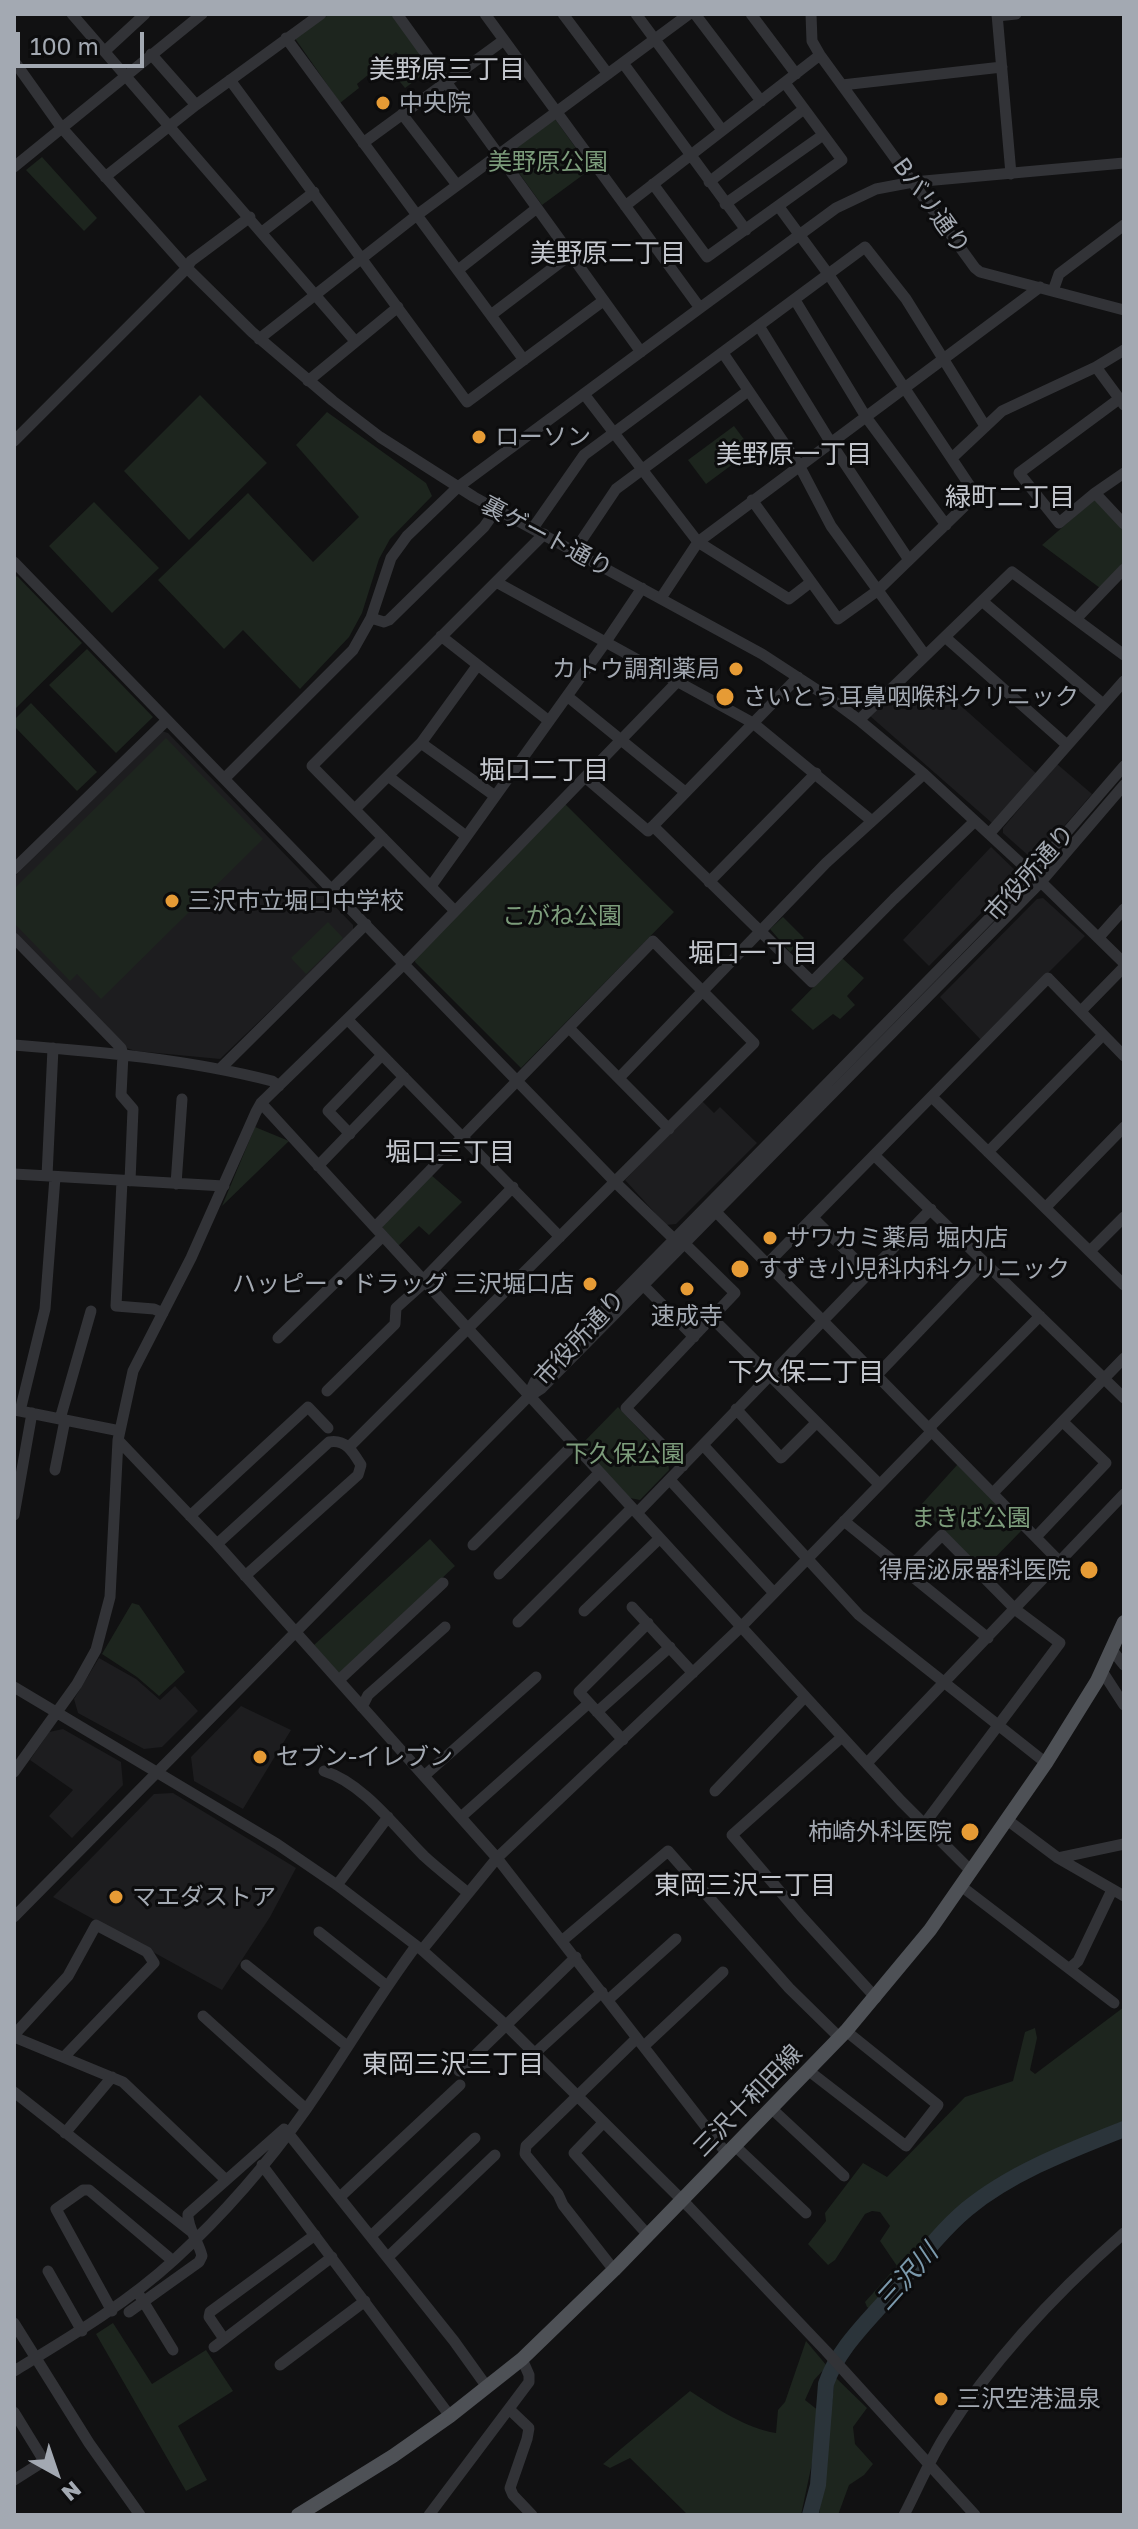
<!DOCTYPE html>
<html>
<head>
<meta charset="utf-8">
<style>
	body { margin:0 }
	#map { position:relative; width:1138px; height:2529px; overflow:hidden; background:#111112; font-family:"Golos Text",sans-serif }
	canvas { display:block }
	.frame { position:absolute; inset:0; border:16px solid #a3a9b2; pointer-events:none }
	.north { position:absolute; left:16px; top:2433px; width:80px; height:80px; -webkit-text-stroke:6px #0c0c0d; paint-order:stroke; rotate:140deg; font-size:22px; font-weight:700; line-height:32px; text-align:center; color:#a3a9b2 }
	.north::after { content:''; display:block; margin:auto; width:28px; height:36px; background:#a3a9b2; clip-path:polygon(50% 0,100% 100%,50% 72%,0 100%) }
	.scale { position:absolute; left:16px; top:32px; width:128px; height:36px; box-sizing:border-box; border:4px solid #a3a9b2; border-top:0; padding-left:10px; font-size:24px; line-height:28px; white-space:nowrap; color:#a3a9b2; -webkit-text-stroke:6px #0c0c0d; paint-order:stroke }
</style>
</head>
<body>
<div id="map">
<canvas width="1138" height="2529"></canvas>
<div class="frame"></div>
<div class="north">N</div>
<div class="scale">100 m</div>
</div>
<script>
const ctx = document.querySelector('canvas').getContext('2d');
ctx.lineJoin = 'round';
function fill(path, color) { ctx.fillStyle = color; ctx.fill(path, 'evenodd'); }
function strokePath(path, color, width, dash) { ctx.strokeStyle = color; ctx.lineWidth = width; ctx.lineCap = dash ? 'butt' : 'round'; ctx.setLineDash(dash || []); ctx.stroke(path); }
function label(font, color, halo, rows, align = 'center') {
  ctx.font = font + ' "Golos Text","Noto Sans JP",sans-serif'; ctx.lineWidth = 6; ctx.setLineDash([]); ctx.textBaseline = 'middle'; ctx.strokeStyle = halo; ctx.fillStyle = color; for (const [text, x, y, turn = 0] of rows) {
    ctx.save(); ctx.translate(x, y); ctx.rotate((+turn || 0) * Math.PI / 180); ctx.textAlign = isNaN(turn) ? turn : align; if (halo) ctx.strokeText(text, 0, 0); ctx.fillText(text, 0, 0); ctx.restore();
  }
}
const built = new Path2D(`
	M904,681l22,19 14,-13 97,87 -45,49 -122,-107z
	M162,731l6,2 185,192v6l-133,128 -84,-8 -10,-3 -112,-114v-57z
	M1057,764l35,30 -52,60 -10,3 -27,-24v-5z
	M991,847l27,26 -1,4 -88,89 -26,-26z
	M1043,898l42,38 -104,104 -41,-43 97,-98z
	M701,1100l13,13 6,-6 37,36 -81,81 -10,1 -41,-45z
	M99,1658l37,21 24,21 15,-14 23,25 -36,36 -18,2 -66,-36 -4,-14z
	M241,1706l50,24 -48,79 -49,-28 -3,-24z
	M63,1729l58,33 2,23 -51,53 -23,-22 24,-26 -43,-30 19,-28z
	M173,1793l123,75 -26,49 -48,73 -169,-93 101,-103z`);
const green = new Path2D(`
	M330,14h61l41,54 -27,20 -9,-11 14,-11 -14,-14 -39,32 2,4 -19,15 -46,-66z
	M555,119l36,50 -49,36 -36,-50z
	M42,157l55,61 -13,13 -58,-61z
	M200,395l67,68 -78,77 -65,-69z
	M327,412l99,71 6,13 -42,43 -11,20 -17,54 -13,24 -49,52 -57,-59 -19,19 -66,-69 90,-87 65,69 46,-45 -63,-72z
	M734,426l18,24 -46,34 -18,-24z
	M1095,499l29,30v33l-24,26 -58,-43z
	M94,502l65,66 -47,45 -63,-67z
	M17,576l65,67 -68,67v-131z
	M87,649l66,68 -37,36 -67,-68z
	M31,703l66,69 -20,19 -63,-65v-6z
	M166,738l97,101 -162,160 -24,-25 -7,7 -56,-58v-34z
	M564,803l110,109 -153,156 -106,-106 1,-8z
	M783,917l21,21 -14,14 -20,-23z
	M328,922l15,16 -37,36 -15,-16z
	M842,958l22,20 -17,18 8,9 -15,14 -7,-5 -20,16 -22,-20z
	M255,1127l34,14 -67,65z
	M430,1174l32,28 -33,33 -10,-9 -21,20 -15,-18v-5z
	M618,1407l50,53 1,10 -29,30 -10,-2 -50,-52z
	M958,1464l64,66 -39,40 -63,-64z
	M430,1539l25,27 -116,108 -25,-29z
	M132,1603l7,2 46,67 -26,24 -22,-19 -35,-23z
	M1124,2007v116l-101,42 -72,50 -80,94 -4,-2 -2,-5 32,-36 -17,-25 10,-15 -10,-14 -8,-1 -7,3 -30,46 -7,5 -20,-21 18,-23 -1,-8 38,-50 24,14 78,-80 48,-16 12,-49 10,-4 2,10 -7,32 5,4z
	M113,2323l39,61 54,-34 27,41 -55,35 29,54 -21,11 -90,-157z
	M806,2341l21,25 -13,14 -9,20 14,11 -1,24 -17,80h-113l-58,-57 -20,10 -7,-4 87,-73c26,17 55,37 86,42l2,-23 7,-8z
	M835,2377l32,31 -14,19 2,17 18,20 -9,11 -15,10 -11,30h-19z`);
const river = new Path2D(`
	M810,2515l8,-30 8,-101c11,-33 37,-58 60,-84 26,-30 50,-65 81,-91 45,-37 104,-59 157,-80`);
const minor = new Path2D(`
	M72,14l283,327
	M397,14l244,338
	M485,14l215,294 136,-100 40,-19 37,-7 211,-19
	M563,14l45,60
	M636,14l86,116
	M695,14l66,87
	M751,14l45,60
	M811,14l1,27 8,14 155,213 5,4 144,38
	M997,14l14,160
	M997,16l19,-2
	M286,38l238,322
	M105,51l40,-37
	M151,54l45,51
	M14,61l47,66 126,141 65,64 81,69 47,36 94,60 288,157 66,43 31,23 65,54 117,108 83,81
	M623,63l123,167
	M230,80l237,322 136,-101
	M842,85l160,-18
	M402,114l55,71
	M363,143l141,-103
	M14,167l188,-153
	M105,177l91,-72 125,-91
	M709,182l95,-73
	M653,184l54,73 135,-97 -57,-77
	M725,204l98,-69
	M625,206l195,-151
	M262,232l52,-40
	M458,270l79,-62
	M1053,291l6,-17 65,-49
	M795,300l71,117 80,108
	M491,315l79,-60
	M759,326l72,117 78,117
	M259,339l158,-124 272,-201
	M723,353l76,112 32,61 94,129
	M1096,367l28,38
	M308,381l90,-74
	M584,394l114,148 91,57 22,-17
	M1119,399l-100,74 40,50 36,-30 29,-20
	M14,441l173,-173 4,-7 59,-44
	M952,458l50,-47 94,-44 28,-17
	M1095,493l29,31
	M752,500l86,119 39,-28 99,-96 -147,-220 -50,-68
	M533,528l51,-73 281,-208 41,52 79,127
	M575,550l41,-61 132,-98
	M14,562l602,621 59,57 10,4 50,49 -109,115 57,58
	M496,582l257,141 119,98
	M661,598l37,-56 342,-255
	M982,601l121,103
	M371,618l13,4 5,-2 95,-93 12,-17
	M1077,618l47,-49
	M441,636l108,85
	M945,637l122,108
	M798,677l-145,149 159,156 82,-83 81,-78
	M567,696l118,96
	M859,720l153,-148 112,83
	M421,743l74,53
	M388,776l78,60
	M585,777l63,54 5,-5
	M225,778l128,-128 18,-32 20,-60 16,-22 51,-49 242,-179
	M355,809l66,-66 56,-77
	M989,834l135,-153
	M14,869l153,-149
	M709,882l107,-109
	M431,886l174,-243 37,-55
	M332,889l51,-51
	M454,910l-142,-144 232,-232
	M1099,937l25,-28
	M14,938l107,110 2,6 -2,41 12,14 -3,72
	M1081,1011l43,-44
	M348,1020l212,217
	M569,1028l100,101
	M14,1045c87,7 173,14 258,36l7,5
	M221,1068l145,-144
	M619,1078l207,-215 98,-89
	M932,1097l192,188
	M261,1103l640,698 70,70
	M350,1134l-22,-23 54,-56
	M988,1152l115,-117
	M874,1155l250,243
	M318,1166l86,-89
	M14,1174l210,12
	M47,1176l6,-128
	M122,1181l-6,125 38,3 9,4
	M176,1184l6,-85
	M1046,1207l78,-80
	M716,1212l345,351
	M813,1218l56,55
	M1090,1251l34,-34
	M767,1264l281,-286 76,78
	M424,1279l89,-92
	M644,1286l50,51
	M712,1318l167,166
	M278,1338l105,-102
	M877,1375l107,-112
	M327,1391l68,-67 1,-16 30,-27
	M528,1396l7,-15 480,-489 109,-126
	M736,1409l45,49 35,-35
	M15,1410l105,21
	M20,1411l25,-102 10,-132
	M60,1419l31,-108
	M929,1428l111,-112
	M118,1440l99,104 280,314 230,296
	M703,1445l156,170 187,148
	M349,1447l405,-404 -101,-102 -278,286
	M55,1470l10,-50
	M670,1480l104,113
	M993,1493l131,-135
	M637,1513l294,-304
	M14,1515l18,-102
	M190,1516l118,-109 20,21
	M844,1521l144,117
	M1036,1537l70,-74 -43,-41
	M217,1544l112,-102c17,-3 24,10 32,23l-3,10 -113,101
	M473,1545l100,-100
	M906,1571l36,-36 74,75 44,33 -135,180
	M499,1574l100,-101
	M632,1607l61,66
	M584,1611l76,-73
	M518,1622l114,-114
	M1112,1650l12,15
	M1102,1671l22,34
	M339,1680l104,-97
	M14,1687l263,157 60,41 85,65 84,75 183,182 137,144 149,164
	M362,1707l6,-12 77,-68
	M597,1712l73,-65
	M842,1737l-110,98 69,81 75,82
	M623,1740l-44,-48 69,-69
	M867,1763l257,-269
	M324,1771c39,12 72,57 100,85 14,13 30,25 44,37
	M14,1772l63,-88 19,-34 14,-53 8,-157 15,-69 58,-113 65,-146 5,-9 143,-139 273,-282
	M424,1776l112,-99
	M715,1791l90,-94
	M461,1817l128,-114
	M1006,1819l52,39 66,-14
	M1058,1858l66,38
	M337,1885l51,-68
	M961,1886l153,117
	M14,1917l514,-520 14,-9 499,-506 83,-97
	M319,1932l68,54
	M563,1940l105,-89 121,137 51,50
	M422,1950l75,-92 245,-232 190,-195
	M246,1965l101,81
	M1070,1968l8,-7 34,-71
	M608,2000l68,-61
	M203,2016l103,93
	M14,2035l54,-59 28,-51 51,27 7,11 -90,94
	M14,2037l109,45 103,98
	M644,2046l79,-74
	M534,2054l68,-62
	M459,2071l117,-114
	M809,2071l97,75 32,-41 -92,-74
	M14,2092l179,141
	M772,2109l72,67
	M603,2123l-29,30 74,82
	M65,2133l47,-56
	M288,2133l166,208 33,46
	M735,2146l71,67
	M262,2165l188,251
	M340,2197l120,-112
	M371,2236l104,-98
	M388,2257l107,-102
	M614,2270l-51,-65 -5,-11 -33,-40 1,-8 111,-108
	M48,2271l34,60
	M140,2296l33,54
	M112,2311l-56,-102 27,-19h6l84,71
	M129,2312l70,-50 3,-6c-3,-14 -15,-28 -14,-42l96,-85
	M14,2323l75,120 51,72
	M224,2339l-15,-22 1,-5 105,-77
	M214,2347l118,-90
	M280,2365l85,-64
	M14,2371c56,-34 112,-67 160,-111 49,-45 95,-98 133,-152 37,-53 70,-110 109,-162
	M509,2409l20,19 -2,11 -17,49 3,7 19,20
	M14,2412l30,49 -30,19
	M429,2515l100,-133v-7l-7,-16
	M904,2515c14,-27 26,-56 42,-81 48,-76 111,-142 178,-201`);
const major = new Path2D(`
	M298,2515l95,-59 57,-40 72,-57 92,-89 232,-239 84,-101 116,-167 51,-82 27,-59`);
const markers = [
	[383,103,8,"#e69b35"],
	[479,437,8,"#e69b35"],
	[736,669,8,"#e69b35"],
	[725,697,10,"#e69b35"],
	[172,901,8,"#e69b35"],
	[770,1238,8,"#e69b35"],
	[740,1269,10,"#e69b35"],
	[590,1284,8,"#e69b35"],
	[687,1289,8,"#e69b35"],
	[1089,1570,10,"#e69b35"],
	[260,1757,8,"#e69b35"],
	[970,1832,10,"#e69b35"],
	[116,1897,8,"#e69b35"],
	[941,2399,8,"#e69b35"]
];
const poiNames = [
	["中央院",399,103],
	["ローソン",495,437],
	["カトウ調剤薬局",720,669,"right"],
	["さいとう耳鼻咽喉科クリニック",743,697],
	["三沢市立堀口中学校",188,901],
	["サワカミ薬局 堀内店",786,1238],
	["すずき小児科内科クリニック",758,1269],
	["ハッピー・ドラッグ 三沢堀口店",574,1284,"right"],
	["速成寺",687,1316,"center"],
	["得居泌尿器科医院",1071,1570,"right"],
	["セブン-イレブン",276,1757],
	["柿崎外科医院",952,1832,"right"],
	["マエダストア",132,1897],
	["三沢空港温泉",957,2399]
];
const parkNames = [
	["美野原公園",548,162],
	["こがね公園",562,916],
	["下久保公園",625,1454],
	["まきば公園",971,1518]
];
const streetNames = [
	["Bバリ通り",931,206,54],
	["裏ゲート通り",547,537,28],
	["市役所通り",1030,873,-48],
	["市役所通り",580,1338,-47],
	["三沢十和田線",748,2101,-46]
];
const neighbourhoodNames = [
	["美野原三丁目",447,70],
	["美野原二丁目",608,254],
	["美野原一丁目",794,455],
	["緑町二丁目",1010,498],
	["堀口二丁目",544,771],
	["堀口一丁目",753,954],
	["堀口三丁目",450,1153],
	["下久保二丁目",806,1373],
	["東岡三沢二丁目",745,1886],
	["東岡三沢三丁目",453,2065]
];
const waterNames = [
	["三沢川",907,2277,-48]
];
fill(built, '#1d1d1f');
fill(green, '#1d251e');
strokePath(river, '#2b343a', 16);
strokePath(minor, '#323337', 11);
strokePath(major, '#4e5156', 14);
for (const [x, y, r, color] of markers) { const dot = new Path2D(); dot.arc(x, y, r, 0, 2 * Math.PI); ctx.fillStyle = color; ctx.fill(dot); strokePath(dot, '#0c0c0d', 3); }
label('24px', '#a3a9b2', '#0c0c0d', poiNames, 'left');
label('24px', '#7c9c7b', '#0c0c0d', parkNames);
label('24px', '#a3a9b2', '#0c0c0d', streetNames);
label('26px', '#c4c7ce', '#0c0c0d', neighbourhoodNames);
label('italic 26px', '#7b99ac', '#0c0c0d', waterNames);
</script>
</body>
</html>
